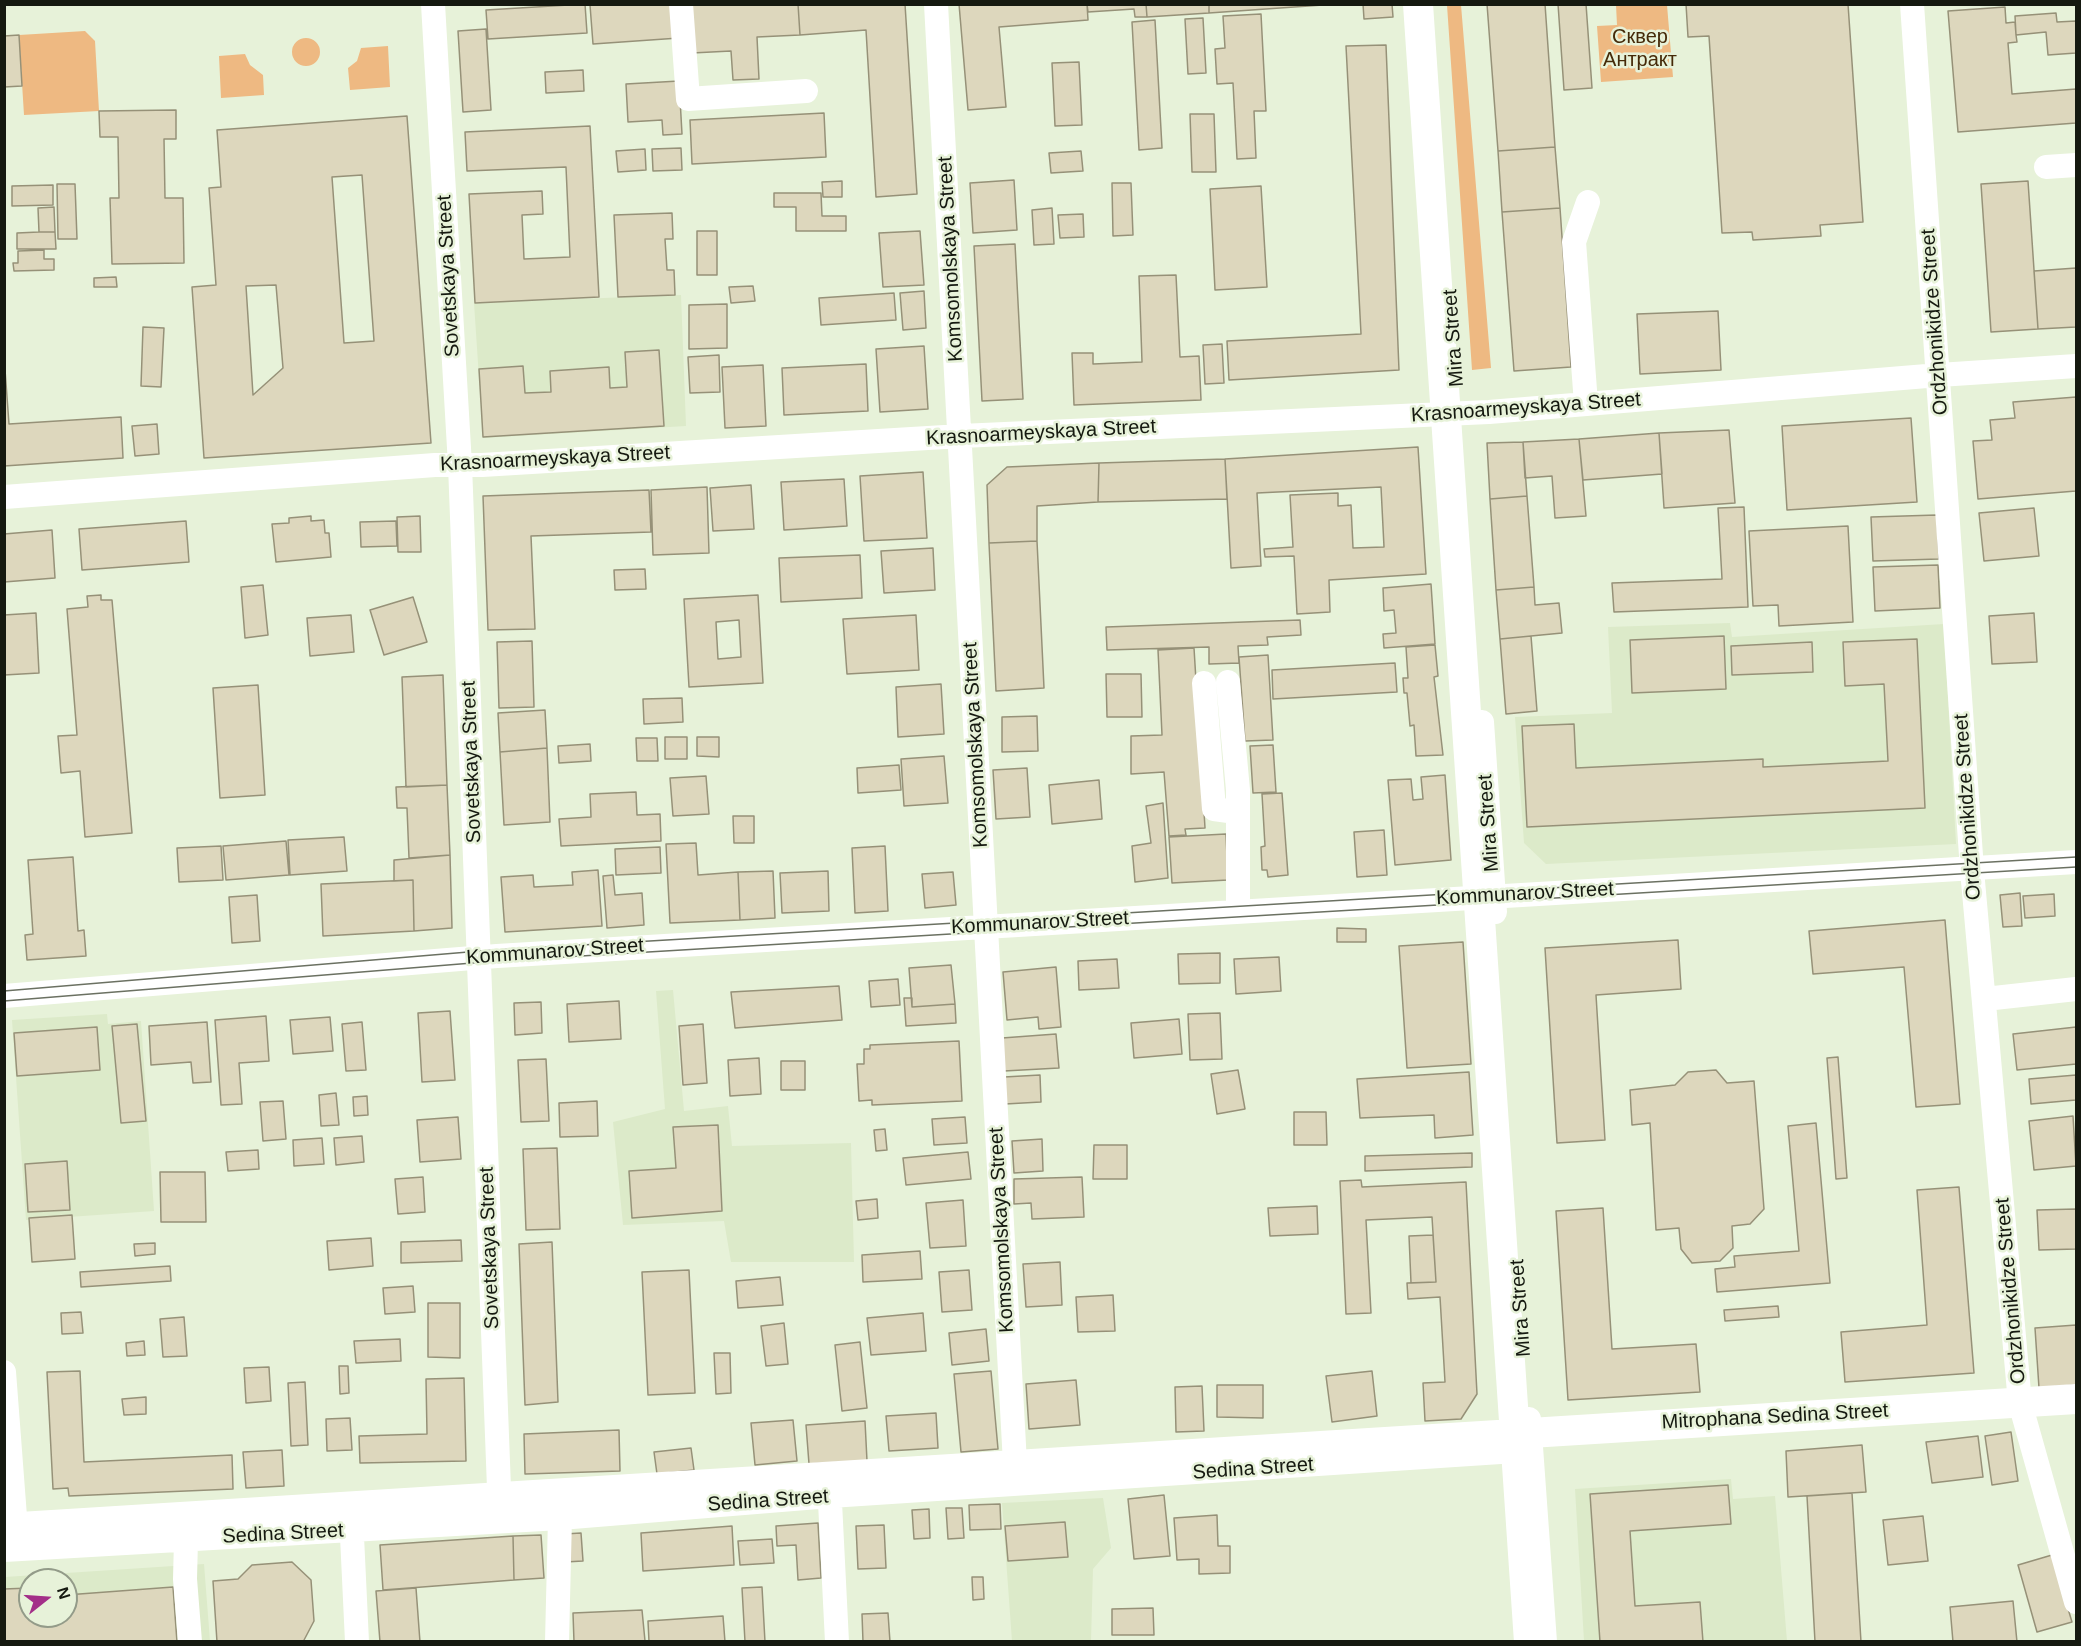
<!DOCTYPE html>
<html>
<head>
<meta charset="utf-8">
<style>
	body { margin:0 }
	#map { position:relative; width:2081px; height:1646px; overflow:hidden; background:#e7f2d9; font-family:Arial,sans-serif }
	canvas { display:block }
	.frame { position:absolute; inset:0; border:6px solid #151910; pointer-events:none }
	.north { position:absolute; left:18px; top:1568px; width:60px; height:60px; box-sizing:border-box; background:#e7f2d9; border:2px solid #939b89; border-radius:50%; rotate:73deg; font-size:16px; font-weight:700; line-height:24px; text-align:center; color:#151910 }
	.north::after { content:''; display:block; margin:auto; width:21px; height:27px; background:#a32f88; clip-path:polygon(50% 0,100% 100%,50% 72%,0 100%) }
</style>
</head>
<body>
<div id="map">
<canvas width="2081" height="1646"></canvas>
<div class="frame"></div>
<div class="north">N</div>
</div>
<script>
const ctx = document.querySelector('canvas').getContext('2d');
ctx.lineJoin = 'round';
function fill(path, color) { ctx.fillStyle = color; ctx.fill(path, 'evenodd'); }
function strokePath(path, color, width, dash) { ctx.strokeStyle = color; ctx.lineWidth = width; ctx.lineCap = dash ? 'butt' : 'round'; ctx.setLineDash(dash || []); ctx.stroke(path); }
function label(font, color, halo, rows, align = 'center') {
  ctx.font = font + ' Arial,sans-serif'; ctx.lineWidth = 5; ctx.setLineDash([]); ctx.textBaseline = 'middle'; ctx.strokeStyle = halo; ctx.fillStyle = color; for (const [text, x, y, turn = 0] of rows) {
    ctx.save(); ctx.translate(x, y); ctx.rotate((+turn || 0) * Math.PI / 180); ctx.textAlign = isNaN(turn) ? turn : align; if (halo) ctx.strokeText(text, 0, 0); ctx.fillText(text, 0, 0); ctx.restore();
  }
}
const built = new Path2D(`
	M681,295l5,131 -203,12 -9,-135z
	M1730,623l2,14 212,-13 12,220 -410,20 -22,-21 -9,-126 97,-4 -4,-86z
	M673,990l11,121 44,-5 4,40 119,-3 3,119h-123l-7,-41 -101,4 -10,-103 52,-13 -9,-118z
	M107,1014l1,10 33,-3 13,190 -128,9 -14,-200z
	M1731,1479l2,20 42,-3 12,145h-203l-9,-152z
	M1103,1498l8,50 -18,21 -2,72h-79l-10,-138z
	M204,1564l6,77 -205,1v-65zM30,1580h36v36h-36z`);
const green = new Path2D(`
	M1447,5h14l30,363 -19,2z
	M1616,5h51l6,72 -72,5 -4,-56 20,-1z
	M85,31l10,10 4,70 -75,4 -5,-80z
	M292 52a14 14 0 1 1 28 0a14 14 0 1 1-28 0Z
	M388,46l2,41 -40,3 -2,-22 9,-7 4,-13z
	M245,54l5,11 13,10 1,20 -43,3 -2,-42z`);
const building = new Path2D(`
	M585,4l2,29 -99,6 -2,-29z
	M677,4l2,34 -86,6 -3,-39z
	M689,4h109l2,31 -43,2 2,42 -26,1 -2,-29 -39,2z
	M798,4h107l12,190 -41,3 -10,-167 -66,5z
	M959,4h128l1,16 -89,7 7,80 -38,3z
	M1087,4h59l1,13h-12l-1,-8 -46,3z
	M1146,4h63v9l-62,4z
	M1209,4h128l-128,9z
	M1363,4h29l1,13 -29,2z
	M1487,4h58l10,143 -57,4z
	M1558,4h28l6,84 -28,2z
	M1686,4h162l15,218 -43,3 1,11 -68,4 -1,-8 -30,1 -13,-197 -21,1z
	M2005,7l1,16 9,-1 1,13 1,7 -9,1 4,51 64,-5v34l-118,9 -10,-121z
	M2056,13l1,9 19,-1v32l-28,2 -2,-23 -30,3 -1,-19z
	M1261,14l5,97h-12l2,47 -19,1 -4,-76 -16,1 -2,-35 10,-1 -2,-32z
	M1203,18l3,55 -18,1 -3,-55z
	M1155,20l7,128 -23,2 -7,-128z
	M486,29l5,81 -28,2 -5,-81z
	M19,35l3,51 -18,1v-51z
	M1386,45l13,325 -170,10 -2,-39 134,-7 -15,-288z
	M1079,62l3,63 -27,1 -3,-63z
	M583,70l1,21 -38,2 -1,-21z
	M679,81l3,53 -19,1 -1,-15 -34,2 -2,-38z
	M176,110v29h-12l1,59h18l1,65 -72,1 -2,-66h9l-1,-61h-18l-1,-26z
	M824,113l2,44 -134,7 -2,-44z
	M1190,114h24l2,58h-24z
	M407,116l24,327 -227,15 -12,-171 24,-2 -7,-97 12,-1 -4,-57zM362,175l12,166 -30,2 -12,-166zM276,285l7,83 -30,27 -7,-109z
	M590,126l9,171 -124,6 -6,-109 73,-3 1,23 -21,1 2,44 46,-2 -4,-90 -99,4 -2,-39z
	M1555,147l5,61 -58,4 -4,-61z
	M681,148l1,22 -29,1 -1,-22z
	M645,149l1,21 -28,2 -2,-21z
	M1081,151l2,20 -32,2 -2,-20z
	M1014,180l3,50 -44,3 -3,-50z
	M842,181v16h-19l-1,-15z
	M2028,181l10,148 -47,3 -10,-148z
	M1112,183h19l2,52 -20,1z
	M57,184h18l2,55h-19z
	M53,185v20l-41,1v-20z
	M1261,186l6,101 -52,3 -5,-101z
	M774,193h47l1,23h24v15h-50v-24h-22z
	M54,207l1,25h-16l-1,-24z
	M1052,208l2,36 -20,1 -2,-35z
	M1560,208l11,159 -57,4 -12,-159z
	M672,213l1,26h-8l2,31h7l1,25 -57,2 -4,-82z
	M1083,214l1,23 -24,1 -2,-23z
	M697,231h20v44h-20z
	M920,231l4,54 -41,2 -4,-54z
	M39,232h16l1,17h-39v-16z
	M1015,244l8,155 -41,2 -8,-155z
	M44,250v9h10v11l-40,1 -1,-8h5v-12z
	M2076,268v59l-38,2 -4,-58z
	M1176,275l4,82 19,-1 2,44 -127,5 -2,-52h21v11l49,-2 -3,-86z
	M116,277l1,10h-23v-9z
	M753,286l2,15 -24,2 -2,-16z
	M924,291l2,37 -23,2 -3,-37z
	M894,293l2,27 -75,5 -2,-27z
	M727,304v44l-38,1v-44z
	M1718,311l3,59 -81,4 -3,-60z
	M143,327l21,1 -3,59 -20,-1z
	M1222,344l2,39 -19,1 -2,-39z
	M924,346l4,63 -48,3 -4,-63z
	M659,350l5,76 -181,11 -4,-68 44,-3 2,27 26,-1 -1,-21 59,-4 1,21 17,-1 -2,-35z
	M719,355l1,37 -30,1 -2,-36z
	M4,356l5,68 112,-7 2,41 -119,8z
	M866,364l2,47 -84,4 -2,-47z
	M763,365l3,61 -41,2 -3,-61z
	M2076,397v94l-98,8 -5,-58 19,-1 -2,-20 25,-2 -2,-16z
	M1911,418l6,84 -130,8 -5,-84z
	M157,424l2,30 -24,2 -3,-30z
	M1729,430l6,73 -71,5 -5,-75z
	M1659,433l3,41 -79,6 -4,-41z
	M1579,439l7,77 -31,2 -3,-42 -27,2 -2,-36z
	M1523,442l4,54 -37,3 -3,-56z
	M1418,447l8,127 -97,6 1,32 -33,2 -3,-58 -29,1 -1,-8 29,-2 -3,-52 48,-2v13l13,-1 2,43 31,-1 -3,-60 -124,6 4,73 -30,2 -6,-109z
	M1225,459l2,40 -129,3 1,-39z
	M1099,463l-1,39 -61,4v35l-48,2 -2,-58 20,-18z
	M923,472l4,66 -63,3 -4,-65z
	M844,479l3,47 -63,4 -3,-48z
	M751,485l3,44 -41,2 -3,-43z
	M707,487l2,66 -56,2 -2,-65z
	M649,490l2,42 -120,4 4,93 -47,1 -5,-134z
	M1527,496l7,91 -38,3 -6,-91z
	M1744,507l4,100 -134,5 -2,-29 110,-4 -4,-71z
	M2034,508l5,48 -55,5 -5,-48z
	M1937,515l2,44 -66,2 -2,-44z
	M311,516v5l13,-1 1,13h4l2,24 -55,5 -4,-38 17,-1v-5z
	M420,516l1,36h-23l-1,-35z
	M186,521l3,41 -107,8 -3,-41z
	M396,521l1,25 -36,1 -1,-25z
	M1848,526l5,96 -74,4 -1,-21 -25,1 -4,-75z
	M52,530l3,48 -51,4v-48z
	M1037,541l7,147 -48,3 -7,-148z
	M933,548l2,42 -51,3 -3,-42z
	M860,555l2,43 -81,4 -2,-44z
	M1938,565l2,43 -65,3 -2,-44z
	M645,569l1,20 -31,1 -1,-20z
	M1431,584l4,60 -51,4 -1,-14 13,-1 -2,-23 -10,1 -1,-23z
	M263,585l5,50 -23,3 -4,-51z
	M1534,587l1,18 24,-2 3,30 -62,6 -4,-49z
	M101,595v5h11l20,233 -47,4 -5,-66 -19,2 -3,-37 19,-1 -10,-126 21,-2 -1,-11z
	M758,595l5,88 -74,4 -5,-88zM739,620l2,37 -23,2 -2,-37z
	M413,597l14,45 -43,13 -14,-45z
	M36,613l3,60 -35,2v-60z
	M2034,613l3,49 -45,2 -3,-48z
	M351,615l3,37 -44,4 -3,-38z
	M916,615l3,55 -72,4 -4,-55z
	M1300,620l1,15 -34,2 1,8 -30,1 1,17 -30,1v-17l-102,3 -1,-23z
	M1531,636l6,75 -31,3 -6,-75z
	M1724,636l2,53 -94,4 -2,-53z
	M1917,639l8,169 -398,19 -5,-101 52,-2 2,44 187,-9v8l125,-6 -4,-77 -39,2 -2,-44z
	M532,641l2,66 -35,1 -2,-66z
	M1812,642l1,30 -81,3 -1,-29z
	M1435,645l3,31 -4,1 9,78 -27,1 -2,-31 -4,1 -3,-33h-3l-1,-15h5l-2,-31z
	M1194,648l11,180 -20,1 1,6 -17,1 -5,-64 -33,2v-38l31,-1 -4,-85z
	M1268,655l5,85 -28,1 -6,-84z
	M1395,663l2,29 -124,7 -1,-29z
	M1106,674h35l1,43h-35z
	M443,675l4,110 -41,2 -4,-110z
	M941,684l3,50 -46,3 -2,-50z
	M258,685l7,110 -45,3 -7,-110z
	M682,698l1,24 -39,2 -1,-25z
	M545,710l2,38 -47,4 -2,-39z
	M1037,716l1,35 -36,1v-35z
	M665,737h22v22h-22z
	M697,737h22v20l-22,-1z
	M636,738h21l1,23h-21z
	M590,744l1,17 -32,2 -1,-17z
	M1273,745l3,47 -23,1 -3,-47z
	M547,748l3,74 -46,3 -4,-73z
	M944,756l4,47 -44,3 -3,-47z
	M899,765l2,25 -43,3 -1,-25z
	M1027,768l3,49 -34,2 -3,-49z
	M1445,775l6,85 -56,5 -7,-85 23,-1 2,21 10,-1 -2,-22z
	M706,776l3,38 -36,2 -3,-38z
	M1099,780l3,39 -50,5 -3,-39z
	M447,785l3,70 -41,3 -2,-50h-10l-1,-21z
	M636,792l1,23 23,-1 1,27 -100,5 -2,-27 32,-2 -1,-23z
	M1282,793l6,82 -20,2 -1,-7h-5l-1,-23 4,-1 -3,-52z
	M1163,803l5,75 -33,4 -3,-36 19,-3 -5,-37z
	M733,816h21v27h-20z
	M1384,830l3,45 -30,2 -3,-45z
	M1226,834l2,46 -56,3 -3,-46z
	M344,837l3,34 -57,4 -2,-35z
	M286,841l3,34 -63,5 -3,-34z
	M696,843l2,32 40,-3 2,48 -70,3 -4,-79z
	M221,846l2,34 -44,2 -2,-34z
	M885,846l3,65 -33,2 -3,-65z
	M660,847l1,26 -45,2 -1,-26z
	M450,855l2,73 -38,3 -1,-51 -19,1v-21z
	M73,857l5,74 6,-1 2,26 -59,4 -2,-25 8,-1 -5,-74z
	M598,870l4,56 -97,6 -4,-55 32,-2 1,12 39,-2 -1,-13z
	M773,871l2,47 -35,2 -2,-48z
	M828,871l1,40 -47,2 -2,-40z
	M953,872l3,33 -31,3 -3,-34z
	M613,875l2,20 27,-2 2,32 -37,3 -4,-52z
	M413,880l1,51 -91,5 -2,-52z
	M2020,893l2,33 -19,1 -3,-32z
	M2054,894l1,22 -30,2 -2,-22z
	M257,895l3,46 -28,2 -3,-46z
	M1945,920l15,184 -44,3 -12,-140 -91,7 -4,-43z
	M1337,928l29,1v13h-29z
	M1678,940l3,49 -85,6 9,145 -48,3 -12,-195z
	M1463,942l8,122 -64,4 -8,-122z
	M1220,953v30l-41,1 -1,-30z
	M1279,957l2,34 -45,3 -2,-35z
	M1117,959l2,29 -40,2 -1,-29z
	M951,965l4,39 -43,3 -3,-39z
	M1056,967l5,60 -22,2 -1,-12 -31,3 -4,-48z
	M898,979l2,26 -29,2 -2,-26z
	M839,986l3,34 -107,8 -4,-36z
	M904,998h8v9l43,-3 1,19 -50,3z
	M619,1001l2,38 -52,3 -2,-38z
	M541,1002l1,31 -27,2 -1,-32z
	M450,1011l5,69 -33,2 -4,-69z
	M1220,1013l2,46 -32,1 -2,-46z
	M266,1016l3,45 -30,2 3,41 -21,1 -6,-85z
	M330,1017l3,34 -40,3 -3,-34z
	M1179,1019l3,35 -48,4 -3,-35z
	M207,1022l4,60 -18,1 -2,-21 -40,3 -2,-39z
	M362,1022l4,48 -20,1 -4,-47z
	M137,1024l9,97 -25,2 -9,-97z
	M703,1024l4,59 -24,2 -4,-59z
	M97,1027l3,43 -83,6 -3,-43z
	M2076,1027v37l-59,6 -4,-36z
	M1056,1034l3,34 -55,3 -2,-33z
	M959,1041l3,60 -90,4v-5l-13,1 -2,-37h7v-15h6v-4z
	M1838,1057l9,121 -11,1 -9,-121z
	M759,1058l2,36 -31,2 -2,-36z
	M546,1059l3,62 -28,1 -3,-62z
	M781,1061h24v29h-24z
	M1238,1070l7,39 -28,5 -6,-40z
	M1716,1070l11,13 27,-2 10,128 -14,15 -18,2 1,22 -13,13 -28,2 -11,-14 -2,-21 -23,2 -6,-107 -18,2 -2,-35 45,-5 13,-13z
	M1469,1072l4,63 -38,3 -1,-23 -74,3 -3,-39z
	M1040,1075l1,27 -36,2 -1,-27z
	M2076,1075v25l-45,4 -2,-25z
	M336,1093l3,32 -18,1 -2,-31z
	M367,1096l1,19 -14,1 -1,-19z
	M283,1101l3,38 -23,2 -3,-39z
	M597,1101l1,35 -38,1 -1,-34z
	M1294,1112h32l1,33h-33z
	M2073,1116l3,50 -42,4 -5,-49z
	M458,1117l3,42 -41,3 -3,-42z
	M965,1117l2,26 -33,2 -2,-26z
	M1816,1123l14,160 -113,9 -2,-23 20,-2 -1,-11 65,-5 -11,-125z
	M718,1125l4,86 -90,7 -3,-47 47,-3 -3,-41z
	M885,1129l2,21 -11,1 -2,-21z
	M362,1136l2,26 -28,3 -2,-27z
	M322,1138l2,26 -30,2 -1,-26z
	M1042,1139l1,32 -29,2 -2,-32z
	M1094,1145h33v34h-34z
	M557,1148l3,81 -34,1 -3,-81z
	M258,1150l1,19 -31,2 -2,-19z
	M968,1152l3,27 -65,6 -3,-27z
	M1472,1153v14l-107,4v-15z
	M67,1161l3,49 -42,2 -3,-48z
	M160,1172h45l1,50h-45z
	M423,1177l2,35 -27,2 -3,-35z
	M1082,1177l2,40 -52,2 -1,-16 -17,1v-25z
	M1361,1180l1,7 104,-5 11,212 -16,25 -36,2 -2,-38 22,-1 -5,-85 -32,2 -1,-16 29,-1 -4,-65 -66,3 5,93 -25,1 -6,-133z
	M1959,1187l15,186 -129,9 -4,-50 86,-7 -10,-135z
	M877,1199l1,19 -20,2 -2,-19z
	M963,1200l3,46 -36,2 -4,-45z
	M1317,1206l1,28 -48,2 -2,-28z
	M1603,1208l9,141 84,-5 4,48 -132,8 -12,-189z
	M2076,1209v40l-37,1 -2,-40z
	M72,1215l3,44 -43,3 -3,-44z
	M1433,1235l3,47 -25,1 -2,-47z
	M371,1238l2,28 -44,4 -2,-29z
	M461,1240l1,21 -61,2v-21z
	M552,1242l6,160 -33,3 -6,-161z
	M155,1243v11l-20,2 -1,-12z
	M920,1251l2,28 -59,3 -1,-27z
	M1060,1262l2,43 -36,2 -3,-43z
	M170,1266l1,15 -90,6 -1,-15z
	M689,1270l6,123 -47,2 -6,-123z
	M969,1270l3,40 -30,2 -3,-40z
	M780,1277l3,28 -45,3 -2,-27z
	M413,1286l2,26 -30,2 -2,-26z
	M1113,1295l2,36 -37,1 -2,-35z
	M428,1303h32v55l-32,-1z
	M1778,1306l1,11 -54,4 -1,-11z
	M81,1312l2,21 -21,1 -1,-21z
	M923,1313l3,38 -55,4 -4,-37z
	M184,1317l3,39 -24,1 -3,-38z
	M784,1323l4,41 -22,2 -5,-40z
	M2076,1325v60l-37,3 -4,-60z
	M986,1329l3,32 -37,4 -3,-32z
	M400,1339l1,22 -45,2 -2,-22z
	M144,1341l1,14 -18,1 -1,-13z
	M860,1342l7,66 -25,3 -7,-66z
	M714,1353h16l1,40 -15,1z
	M339,1366h9l1,27 -9,1z
	M269,1367l2,34 -25,2 -2,-35z
	M80,1371l4,91 148,-7 1,34 -164,7 -1,-8 -15,1 -6,-117z
	M991,1371l7,78 -37,3 -7,-78z
	M1372,1371l5,45 -45,6 -6,-46z
	M464,1378l2,83 -106,2 -1,-27 68,-2 -1,-55z
	M1076,1380l4,45 -51,4 -3,-45z
	M305,1382l3,63 -17,1 -3,-63z
	M1217,1385h46v33l-46,-1z
	M1202,1386l2,45 -28,1 -1,-45z
	M146,1397v17l-22,1 -2,-16z
	M936,1413l2,35 -49,3 -3,-35z
	M350,1418l2,32 -25,1 -1,-32z
	M793,1420l4,41 -42,4 -4,-42z
	M865,1421l2,40 -58,3 -3,-39z
	M619,1430l1,41 -95,3 -1,-40z
	M2011,1432l7,49 -26,4 -7,-49z
	M1978,1436l5,41 -51,6 -6,-41z
	M1862,1445l4,47 -78,5 -2,-46z
	M691,1448l3,22 -37,4 -3,-22z
	M282,1450l2,36 -38,2 -3,-36z
	M1728,1485l3,39 -101,7 5,75 65,-4 3,40h-103l-10,-148z
	M1852,1493l9,149h-46l-8,-146z
	M1164,1495l6,61 -36,3 -6,-60z
	M1000,1504l1,25 -31,1 -1,-25z
	M946,1508h16l2,30 -16,1z
	M929,1509l1,29 -16,1 -2,-29z
	M1217,1515l1,31h12v27l-31,1v-15l-22,1 -3,-42z
	M1923,1516l5,45 -40,4 -5,-45z
	M1065,1522l3,35 -60,4 -3,-35z
	M818,1523l3,55 -23,2 -2,-35 -19,1 -1,-20z
	M884,1525l2,43 -28,1 -2,-43z
	M732,1526l2,39 -91,6 -2,-38z
	M581,1533l2,28 -18,1 -1,-28z
	M541,1535l3,43 -30,2 -1,-44z
	M513,1536l1,44 -131,10 -3,-45z
	M772,1539l2,24 -34,2 -2,-24z
	M2052,1555l20,67 -35,10 -19,-67z
	M292,1562l19,18 3,41 -11,21h-86l-4,-61 25,-2 14,-14z
	M972,1577h11l1,22 -11,1z
	M173,1587l4,55h-173v-53l26,-1v28h36v-21z
	M762,1587l3,55h-20l-3,-54z
	M416,1588l4,54h-40l-4,-51z
	M2013,1601l4,41h-64l-3,-35z
	M1153,1608l1,27h-42v-26z
	M642,1610l3,31 -71,1 -1,-29z
	M888,1613l2,29h-27l-1,-28z
	M723,1616l2,26h-76l-1,-21z`);
const minor = new Path2D(`
	M433,4l27,461 40,1049
	M681,4l7,95 118,-8
	M936,4l80,1478
	M1912,4l60,866 48,533 56,199
	M2046,167l30,-2
	M1586,404l-12,-162 14,-40
	M4,497l431,-32h47l479,-29 528,-24 450,-37 137,-9
	M1228,682l10,108v121
	M1204,683l10,126 22,3
	M1482,722l13,190
	M4,996l493,-40 1579,-94
	M1985,999l91,-10
	M4,1372l13,171
	M1529,1419l16,223
	M829,1482l8,160
	M351,1515l6,127
	M186,1540l-1,39 5,63
	M4,1550l556,-32 270,-22 701,-46
	M557,1642l3,-124`);
const major = new Path2D(`
	M1418,4l111,1638
	M4,1528l2072,-129`);
const tram = new Path2D(`
	M4,991l476,-40 1596,-94
	M4,1001l493,-40 1579,-94`);
const parkNames = [
	["Сквер",1640,37],
	["Антракт",1640,60]
];
const streetNames = [
	["Komsomolskaya Street",951,259,-93],
	["Sovetskaya Street",449,276,-93],
	["Ordzhonikidze Street",1935,322,-94],
	["Mira Street",1454,338,-94],
	["Krasnoarmeyskaya Street",1526,408,-4],
	["Krasnoarmeyskaya Street",1041,433,-3],
	["Krasnoarmeyskaya Street",555,459,-3],
	["Komsomolskaya Street",976,745,-93],
	["Sovetskaya Street",472,762,-92],
	["Ordzhonikidze Street",1968,807,-94],
	["Mira Street",1489,823,-94],
	["Kommunarov Street",1525,894,-3],
	["Kommunarov Street",1040,923,-3],
	["Kommunarov Street",555,952,-4],
	["Komsomolskaya Street",1002,1230,-93],
	["Sovetskaya Street",490,1248,-92],
	["Ordzhonikidze Street",2011,1291,-95],
	["Mira Street",1521,1308,-94],
	["Mitrophana Sedina Street",1775,1417,-3],
	["Sedina Street",1253,1469,-4],
	["Sedina Street",768,1501,-4],
	["Sedina Street",283,1534,-3]
];
fill(built, '#dceac9');
fill(green, '#eeb982');
fill(building, '#ddd7bd');
strokePath(building, '#969178', 1.5);
strokePath(minor, '#fff', 24);
strokePath(major, '#fff', 30);
strokePath(tram, '#6b7162', 1.5);
label('20px', '#452a08', '#e7f2d9', parkNames);
label('20px', '#151910', '#e7f2d9', streetNames);
</script>
</body>
</html>
